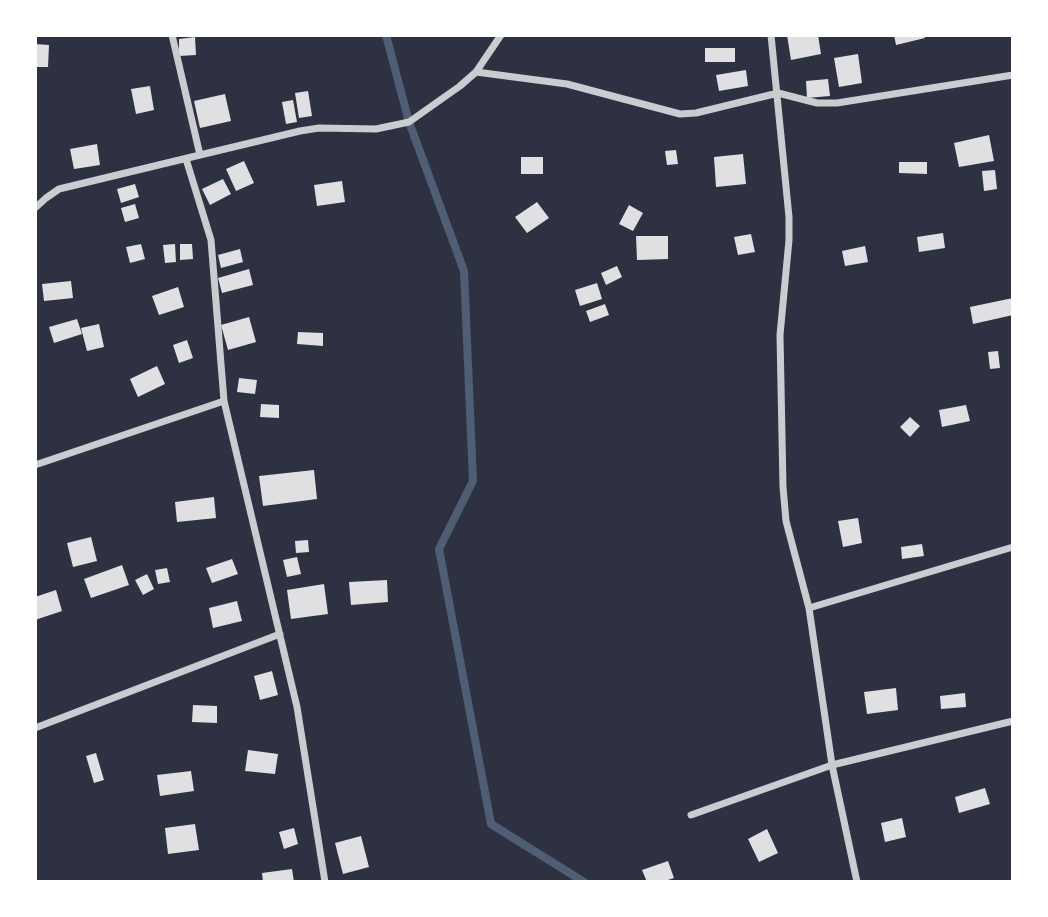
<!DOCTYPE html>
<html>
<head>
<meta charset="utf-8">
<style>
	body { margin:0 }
	#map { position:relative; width:1048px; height:917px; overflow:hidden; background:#2d3142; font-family:"Playfair Display",serif }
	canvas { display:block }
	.frame { position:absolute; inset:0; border:37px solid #fff; pointer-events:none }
</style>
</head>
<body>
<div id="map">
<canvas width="1048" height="917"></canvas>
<div class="frame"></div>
</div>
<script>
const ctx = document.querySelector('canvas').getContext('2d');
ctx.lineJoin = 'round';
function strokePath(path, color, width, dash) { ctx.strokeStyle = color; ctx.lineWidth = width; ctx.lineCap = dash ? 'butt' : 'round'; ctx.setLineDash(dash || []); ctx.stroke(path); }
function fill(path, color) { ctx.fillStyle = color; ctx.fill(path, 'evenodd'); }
const stream = new Path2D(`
	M386,35l23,87 55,149 9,210 -34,68 52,275 93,58`);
const building = new Path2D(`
	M787,35h31l3,19 -30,6z
	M894,35h30l1,3 -29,7z
	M195,37l1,18 -17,1v-17z
	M35,44l14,1 -1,22h-13z
	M705,48h30v14h-30z
	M858,54l4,29 -23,4 -5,-29z
	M746,70l2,16 -29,5 -3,-16z
	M828,79l2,17 -23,2 -1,-17z
	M150,86l4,24 -18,4 -5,-25z
	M308,91l4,25 -13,2 -4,-25z
	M225,94l6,27 -31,7 -6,-27z
	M293,100l4,22 -11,2 -4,-22z
	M989,135l5,26 -35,6 -5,-24z
	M97,144l3,21 -26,4 -4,-20z
	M676,150l2,14 -11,1 -2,-14z
	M743,154l3,30 -30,3 -2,-30z
	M521,157h22v17h-22z
	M244,161l10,22 -18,8 -10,-22z
	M899,162h28v12l-28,-1z
	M995,170l2,19 -13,2 -2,-20z
	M223,179l8,15 -21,11 -8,-16z
	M342,181l3,21 -28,4 -3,-21z
	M135,184l4,13 -18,6 -4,-14z
	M537,202l12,16 -22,15 -12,-16z
	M135,204l4,14 -14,4 -4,-14z
	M629,205l14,8 -10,18 -14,-7z
	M943,233l2,15 -26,4 -2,-15z
	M751,234l4,18 -17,3 -4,-18z
	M636,236h32v23l-31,1z
	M141,244l4,15 -15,4 -4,-16z
	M175,244l1,18 -11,1 -2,-18z
	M180,244h12l1,15 -13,1z
	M865,246l3,16 -23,4 -3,-15z
	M240,249l3,13 -22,6 -3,-13z
	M617,266l5,11 -16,8 -5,-12z
	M249,269l4,16 -31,8 -4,-15z
	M71,281l2,17 -29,3 -2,-17z
	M597,283l5,16 -22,7 -5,-16z
	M178,287l6,20 -25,8 -7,-19z
	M1013,298v17l-40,9 -3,-17z
	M605,304l4,11 -19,7 -4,-11z
	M249,317l7,25 -28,8 -7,-25z
	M77,319l5,15 -28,9 -5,-16z
	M99,324l5,23 -17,4 -6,-23z
	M298,332l25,1v13l-26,-2z
	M187,340l6,18 -14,5 -6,-18z
	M998,351l2,17 -10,1 -2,-17z
	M157,366l8,18 -27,13 -8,-18z
	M239,378l18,2 -2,14 -18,-2z
	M261,404l18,1v13l-19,-1z
	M966,405l4,16 -28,6 -3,-17z
	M910,417l10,9 -10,11 -10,-10z
	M314,470l3,29 -54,7 -4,-30z
	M214,497l2,21 -39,4 -2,-20z
	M858,518l4,25 -19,4 -5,-26z
	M91,537l6,24 -24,6 -6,-24z
	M308,540l1,12 -13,1 -1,-12z
	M922,544l2,12 -22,3 -1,-12z
	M297,557l4,17 -14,3 -4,-17z
	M232,559l6,15 -26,9 -6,-15z
	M122,565l7,20 -38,13 -7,-19z
	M167,568l3,14 -12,2 -3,-14z
	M147,574l7,15 -11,6 -8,-15z
	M387,580l1,22 -37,3 -2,-23z
	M324,584l4,30 -37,5 -4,-29z
	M56,590l6,21 -27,9v-23z
	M237,601l5,20 -29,7 -4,-20z
	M272,671l6,24 -18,5 -6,-24z
	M896,688l2,22 -31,4 -3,-22z
	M965,693l1,14 -25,2 -1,-13z
	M193,705l24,1v17l-25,-1z
	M248,750l30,4 -3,20 -30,-3z
	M96,753l8,27 -10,3 -8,-27z
	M191,771l3,20 -34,5 -3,-21z
	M985,788l5,16 -31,9 -4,-16z
	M902,818l4,19 -21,5 -4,-19z
	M195,824l4,26 -31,4 -3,-26z
	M294,828l4,16 -14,5 -5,-17z
	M767,829l11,24 -19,9 -11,-23z
	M361,836l8,31 -26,7 -8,-31z
	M668,861l6,17 -12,4h-15l-5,-12z
	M292,869l2,13h-31l-1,-9z`);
const minor = new Path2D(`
	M172,35l28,120 100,-24 19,-3 57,1 33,-7 51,-36 16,-14 25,-37
	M771,35l18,182v23l-9,95 3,152 3,34 23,87 23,157 25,117
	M476,72l91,12 113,30 16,-1 82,-20 39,10h20l176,-28
	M186,159l25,81 13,161 73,306 28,175
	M35,208l11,-10 13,-9 141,-34
	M35,465l189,-64
	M809,608l204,-61
	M35,728l245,-94
	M691,815l141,-50 181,-44`);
strokePath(stream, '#4f5d75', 8);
fill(building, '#e0e0e3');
strokePath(minor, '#caccd0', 7);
</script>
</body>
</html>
